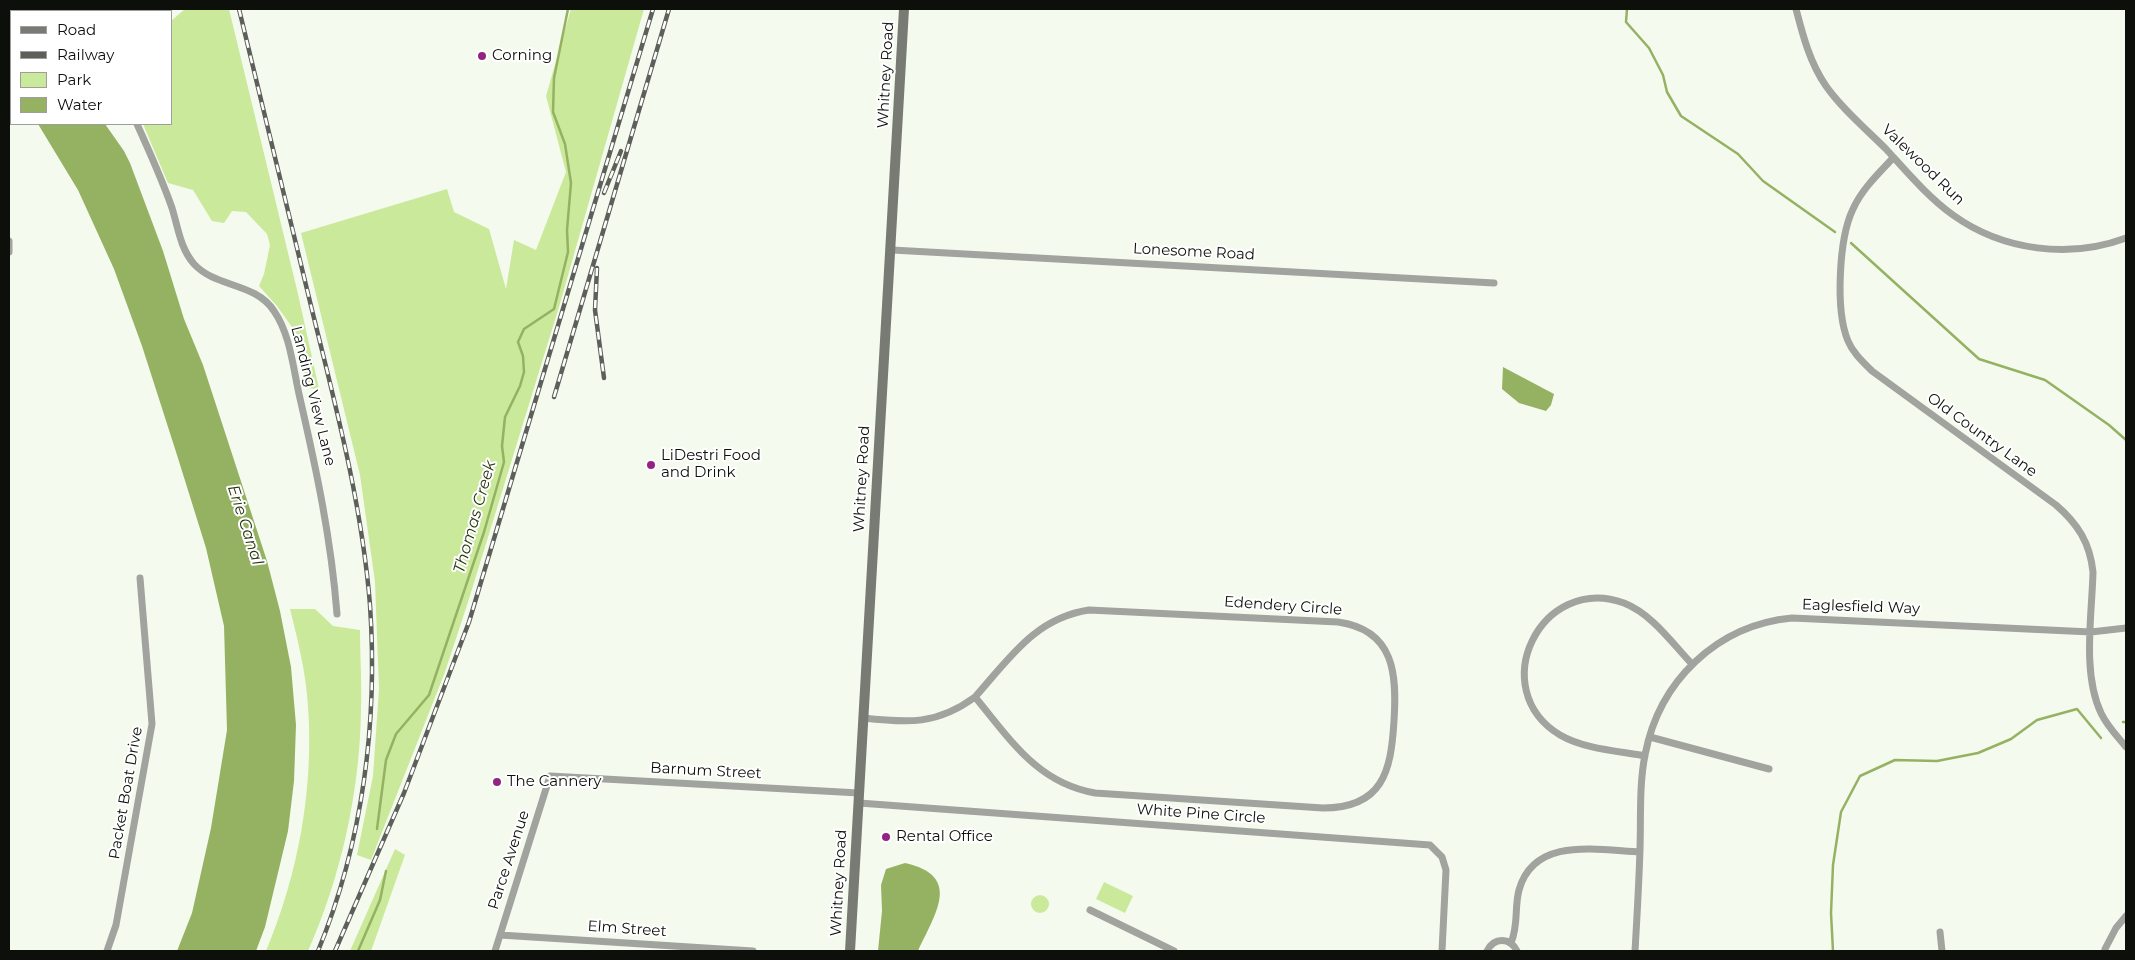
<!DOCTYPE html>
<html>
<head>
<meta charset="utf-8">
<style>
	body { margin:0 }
	#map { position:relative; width:2135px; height:960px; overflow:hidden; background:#f5faee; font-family:Montserrat,sans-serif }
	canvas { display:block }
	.frame { position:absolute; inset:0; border:10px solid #0d0f0b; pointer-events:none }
	.legend { position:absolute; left:10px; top:10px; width:162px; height:115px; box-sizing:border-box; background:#fff; border:1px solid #9e9f9d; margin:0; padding:6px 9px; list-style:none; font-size:15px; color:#0d0f0b }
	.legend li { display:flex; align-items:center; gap:10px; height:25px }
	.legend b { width:25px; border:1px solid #9e9f9d }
</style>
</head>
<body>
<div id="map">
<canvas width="2135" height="960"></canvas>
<div class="frame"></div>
<ul class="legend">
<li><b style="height:6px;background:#777b73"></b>Road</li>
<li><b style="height:6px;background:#5d605a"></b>Railway</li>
<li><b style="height:14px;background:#cae99a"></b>Park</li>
<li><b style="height:14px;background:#95b263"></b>Water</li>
</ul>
</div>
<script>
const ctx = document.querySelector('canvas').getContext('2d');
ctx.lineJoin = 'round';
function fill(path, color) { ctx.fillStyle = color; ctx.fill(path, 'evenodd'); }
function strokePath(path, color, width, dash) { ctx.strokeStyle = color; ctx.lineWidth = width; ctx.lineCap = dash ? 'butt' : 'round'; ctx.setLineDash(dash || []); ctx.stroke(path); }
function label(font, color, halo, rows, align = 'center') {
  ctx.font = font + ' Montserrat,sans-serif'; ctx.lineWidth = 4; ctx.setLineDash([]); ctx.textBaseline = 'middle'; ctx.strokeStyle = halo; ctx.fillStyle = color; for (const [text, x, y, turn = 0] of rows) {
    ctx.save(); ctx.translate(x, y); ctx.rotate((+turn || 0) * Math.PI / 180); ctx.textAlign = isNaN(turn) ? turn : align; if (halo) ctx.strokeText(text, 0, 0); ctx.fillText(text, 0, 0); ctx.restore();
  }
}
const green = new Path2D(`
	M185,9h44l69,285 21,95 -12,-1 -8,-51 -22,-31 -18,-20 5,-12 6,-29 -3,-11 -21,-22 -14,-1 -8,12 -12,-2 -19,-31 -25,-7 -25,-59h28v-103z
	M571,9h73l-85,298 -91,295 -23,70 -74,188 -14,-5 16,-79 6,-87 -4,-107 -15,-107 -59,-242 146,-44 7,23 35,17 17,60 8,-49 22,10 30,-78 -20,-76z
	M290,609h25l18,17 27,4c0,27 2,53 1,80 -1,81 -20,167 -53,241h-42c32,-76 48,-162 42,-245 -2,-33 -10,-65 -18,-97z
	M395,849l10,6 -34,96h-21z
	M1104,882l29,14 -8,17 -29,-14z
	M1031 904a9 9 0 1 1 18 0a9 9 0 1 1-18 0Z`);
const water = new Path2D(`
	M38,124h67l19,27 6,12 33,88 21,68 19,46 64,196 13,50 11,56 5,58 -2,56 -6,50 -23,96 -9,24h-79l15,-38 19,-85 16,-98 -3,-104 -18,-78 -29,-93 -35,-109 -28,-77 -36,-79z
	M1503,367l51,27 -3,11 -5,6 -27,-8 -17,-14z
	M905,863c58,13 30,51 13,88h-40l4,-40 -1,-26 5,-16z`);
const stream = new Path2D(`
	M1627,9l-1,13 23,26 14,27 4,17 14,24 57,38 25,27 72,51
	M1851,243l128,116 66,21 64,45 17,15
	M2123,722h3
	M377,829l9,-69 10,-26 33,-39 55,-163 20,-70 -2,-16 3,-29 15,-31 4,-14 -1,-16 -5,-14 6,-13 30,-20 14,-57 -1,-22 4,-47 -6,-39 -12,-32 1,-34 14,-69
	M358,951l22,-51 6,-29
	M1833,951l-2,-38 2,-48 8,-53 19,-36 35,-16 42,1 41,-8 33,-14 26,-19 40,-11 24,29`);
const minor = new Path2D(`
	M1796,9c7,27 14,54 30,77 16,23 40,43 60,63 21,23 42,48 67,66 50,36 117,44 173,23
	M137,124c12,27 25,55 35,84 6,19 8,40 22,56 22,24 61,18 80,47 16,23 19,56 25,83 17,74 32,143 38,220
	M1893,158c-14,15 -31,31 -40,51 -14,29 -18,101 -5,132 5,12 15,21 24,30l184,134c22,19 34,38 37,67 -1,43 -11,101 8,141 6,13 16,23 25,34
	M9,241v11
	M892,250l602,33
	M1089,610l249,12c57,8 59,53 56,99 -3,50 -11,87 -71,87l-228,-15c-58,-10 -85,-54 -120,-96 34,-38 60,-79 114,-87z
	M863,718c45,5 74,7 112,-21
	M1650,737l119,32
	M1645,756c-27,-5 -61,-7 -85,-21 -76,-46 -19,-162 64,-132 28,11 48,40 68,61
	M859,803l571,42 12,12 4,13 -4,81
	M1090,910l84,41
	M1940,932l2,19
	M500,935l253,16
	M1511,943c8,-20 3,-34 8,-53 15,-54 79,-40 121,-38
	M2105,949l11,-21 10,-12
	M107,951l9,-26 36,-201 -12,-146
	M495,951l55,-175 309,17
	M1487,951c7,-14 23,-14 30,0
	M1635,951c2,-34 4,-68 5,-102 1,-31 -1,-64 5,-94 14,-74 72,-130 147,-137l299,14 35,-4`);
const tertiary = new Path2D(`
	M32,9l3,2
	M162,11l3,-2`);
const secondary = new Path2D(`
	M850,951l54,-942`);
const rail = new Path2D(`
	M239,9c24,100 49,201 73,301 24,97 50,195 58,295 8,117 -7,237 -52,346
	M604,193l17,-42
	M597,268l-2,42 9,68
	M554,397l115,-388
	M335,951l69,-158 65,-171 184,-613`);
const markers = [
	[482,56,5,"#952382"],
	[651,465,5,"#952382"],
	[497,782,5,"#952382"],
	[886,837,5,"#952382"]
];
const poiNames = [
	["Corning",492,56],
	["LiDestri Food",661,456],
	["and Drink",661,473],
	["The Cannery",507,782],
	["Rental Office",896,837]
];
const streetNames = [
	["Whitney Road",886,75,-87],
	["Valewood Run",1923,165,44],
	["Lonesome Road",1194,252,3],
	["Landing View Lane",313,396,76],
	["Old Country Lane",1982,435,36],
	["Whitney Road",862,479,-87],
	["Edendery Circle",1283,606,4],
	["Eaglesfield Way",1861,607,2],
	["Barnum Street",706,771,3],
	["Packet Boat Drive",126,793,-80],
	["White Pine Circle",1201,814,4],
	["Parce Avenue",509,860,-72],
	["Whitney Road",839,883,-87],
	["Elm Street",627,929,4]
];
const waterNames = [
	["Thomas Creek",475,517,-74],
	["Erie Canal",245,525,72]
];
fill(green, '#cae99a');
fill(water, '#95b263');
strokePath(stream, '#95b263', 2.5);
strokePath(minor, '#a1a39e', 7);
strokePath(tertiary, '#a1a39e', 9);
strokePath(secondary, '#777b73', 10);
strokePath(rail, '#5d605a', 4.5);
strokePath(rail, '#fff', 2.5, [8]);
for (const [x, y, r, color] of markers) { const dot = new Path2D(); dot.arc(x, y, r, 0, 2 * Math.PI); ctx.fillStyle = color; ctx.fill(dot); strokePath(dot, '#fff', 2); }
label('15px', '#0d0f0b', '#fff', poiNames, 'left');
label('15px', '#0d0f0b', '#fff', streetNames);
label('italic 16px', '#283412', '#fff', waterNames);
</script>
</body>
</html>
